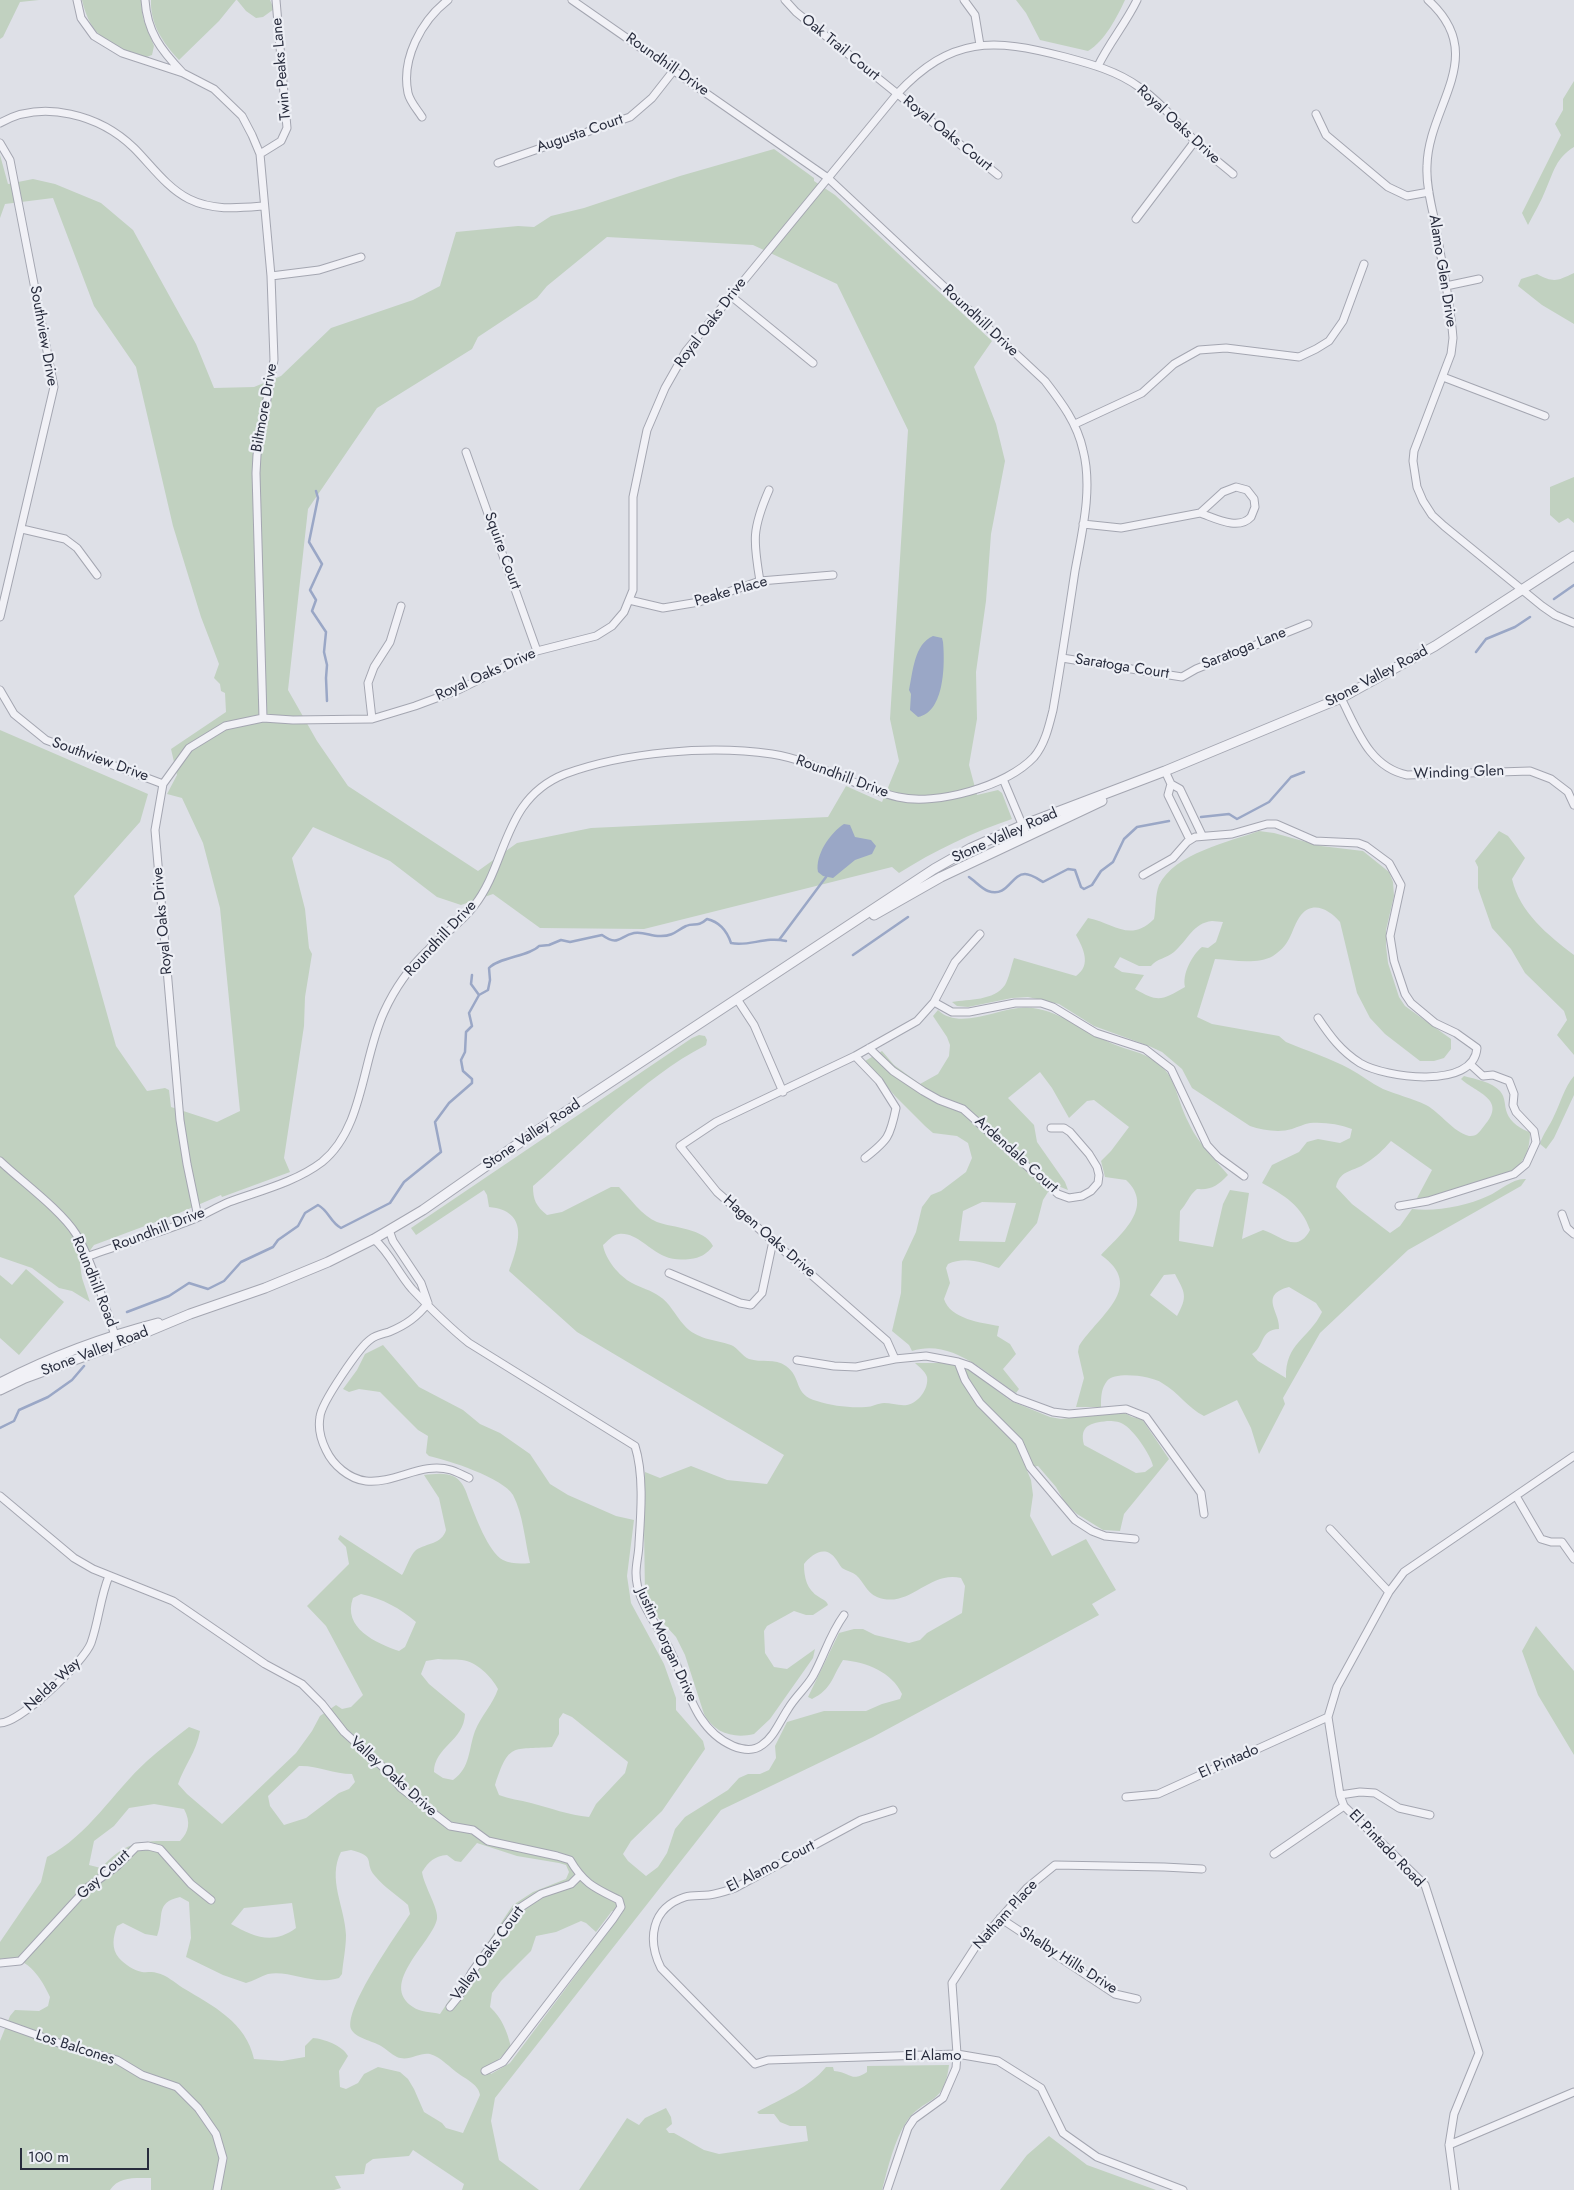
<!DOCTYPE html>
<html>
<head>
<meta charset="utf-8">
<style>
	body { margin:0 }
	#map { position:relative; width:1574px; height:2190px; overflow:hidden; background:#dee0e7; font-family:Jost,sans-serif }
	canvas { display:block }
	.scale { position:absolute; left:20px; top:2148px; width:129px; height:22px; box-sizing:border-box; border:2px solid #282c3d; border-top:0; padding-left:6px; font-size:15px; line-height:18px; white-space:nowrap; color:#282c3d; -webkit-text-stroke:4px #edeff5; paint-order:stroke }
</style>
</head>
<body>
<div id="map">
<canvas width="1574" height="2190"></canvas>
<div class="scale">100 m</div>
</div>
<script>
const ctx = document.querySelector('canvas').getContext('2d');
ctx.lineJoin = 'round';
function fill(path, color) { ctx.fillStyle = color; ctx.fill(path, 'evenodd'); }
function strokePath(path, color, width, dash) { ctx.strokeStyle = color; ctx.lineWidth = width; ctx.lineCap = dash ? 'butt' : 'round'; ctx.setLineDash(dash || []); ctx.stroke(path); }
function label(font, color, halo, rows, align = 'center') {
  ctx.font = font + ' Jost,sans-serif'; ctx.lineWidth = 4.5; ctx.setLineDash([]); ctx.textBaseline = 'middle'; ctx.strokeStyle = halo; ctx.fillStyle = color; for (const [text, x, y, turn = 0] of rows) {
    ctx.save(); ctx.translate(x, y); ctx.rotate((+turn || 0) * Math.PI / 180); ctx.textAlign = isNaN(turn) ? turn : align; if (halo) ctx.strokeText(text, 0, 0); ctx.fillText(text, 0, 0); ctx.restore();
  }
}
const green = new Path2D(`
	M0,0h39l-19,2 -17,35 -3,2z
	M82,0h59l2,18 11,28 -2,9 -8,3c-34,-14 -53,-19 -62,-58z
	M151,0h85l-17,21 -40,39c-16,-17 -29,-36 -28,-60z
	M237,0h33l4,9 -11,8 -7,1 -10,-7z
	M1016,0h109c-8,17 -20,41 -37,51l-48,-11 -14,-27z
	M1574,81v66c-18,11 -20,24 -28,42 -5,13 -12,24 -18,36l-6,-12 39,-78 -6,-11 8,-14v-11z
	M774,149l40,29v3l21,14 157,146 -18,26 22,57 9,37 -14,73 -5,67 -10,71 1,47 -8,46 8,30 21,-5 4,3 10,26c-39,13 -78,32 -113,54l-7,-6 -248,62 -104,-1 -47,-34 -32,11 -24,-8 -47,-36 -77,-34 -21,31 13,51 4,39 3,6 -7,43 -1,29 -20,132 6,14 -68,25 -1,-2 -44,19 -83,31 -14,19 2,14 8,24 -18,-11 -13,-3 -27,-20 -32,-11v-527l148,64 -8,28 -66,74 42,150 31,45 18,-3 4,2 2,17 46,15 23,-11 -20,-203 -17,-65 -21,-45 -15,-4 10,-19 -6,-26 55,-37 -1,-19 -4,-2 -1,-7 -6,-6 5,-14 -18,-47 -28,-91 -37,-159 -42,-61 -41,-108 -48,6 -5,14v-63l8,29 25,-5 22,5 46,19 32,27 63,114 18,44 40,-1 27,-11 50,-48 82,-28 27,-14 16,-54 62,-6 16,1 17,-11 33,-8 96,-32zM607,237l146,8 84,39 71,146 -18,289 9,42 -17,41 -36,-16 -18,31 -237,11 -74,15 -39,28 -130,-85 -31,-45 -29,-51 20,-181 69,-101 95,-59 6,-12 59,-39 10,-12z
	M1574,273v51l-32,-19 -24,-19 3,-7 16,-5c17,9 20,7 37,-1z
	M1574,477v46l-6,-5 -9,5 -9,-8v-28z
	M1259,831l15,2 47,13 42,5 26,21 4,10 1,14 -8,34v16l2,17 11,34 6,9 46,33v10l-7,9 -10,3h-14l-35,-27 -15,-16 -13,-25 -17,-71c-10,-12 -27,-22 -39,-7 -11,15 -8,28 -28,41 -16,9 -41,4 -58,3l-18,58 15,7 67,12 7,6c21,9 44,16 64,27 11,6 21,14 33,20 14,6 29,9 43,16 15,8 27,27 43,31 8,1 11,-5 15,-10 24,-27 -8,-33 -23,-47l3,-3c11,3 28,6 36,15 6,7 4,14 7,22 3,9 15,17 23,19 0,18 -5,29 -19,41l-84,26 -11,1 16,-30 -41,-29c-8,9 -15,16 -25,22 -12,9 -26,6 -30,24l16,17 38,29 10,-7 12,-17c24,3 54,-3 76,-13 12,-5 24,-18 38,-17l-5,7 -113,64 -88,83 -37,65 2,6 -26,50 -8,-26 -14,-28 -33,16c-16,-8 -26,-24 -42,-33 -10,-7 -47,-12 -55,-2 -6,8 -6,16 -6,26h-25l8,-29 -6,-26 1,-6c21,-32 67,-59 22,-91 20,-21 54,-48 25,-75l-21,-3 -4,-16 10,-10 18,-24 -35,-27 -7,1 -18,17 -17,-30 -12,-16 -32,26 26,27 3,17 28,40 3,8 -15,-6 -10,16 -6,23 -38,45c-16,-6 -35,-12 -51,-4l-2,4 4,15 -6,16c6,20 38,24 55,27l-2,10 13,8 6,10 -13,15 16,20 -3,4c-30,-20 -65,-55 -104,-42l-3,-6 -17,-14 9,-38 1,-31 14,-30 6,-25 9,-12 10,-4 25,-19 6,-14 -4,-15 -11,-7 -24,-3 -8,-7 -30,-30 -30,-35 17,-10 12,14 26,19 18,-10 11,-18 1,-11 -3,-8 -14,-21 5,-6c24,23 66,-7 95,-2 29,4 54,25 80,36 14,6 30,8 42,17 16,11 19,24 25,41 3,10 9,22 14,31 9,15 23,29 34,42 -11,11 -16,15 -31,14 -8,6 -10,15 -17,22l-1,30 34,6 10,-43 7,-14 19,3 -7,46 21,-9c17,5 34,25 47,0 -8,-24 -26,-35 -48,-47l10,-18 27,-13 8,-10 11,-3 22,4 10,-5 2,-9c-13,-5 -28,-7 -42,-6 -6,1 -12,4 -18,6 -13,4 -30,1 -42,-3l-58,-38 -10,-19 -20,-17 -13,-6 -55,-20 -35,-22 -31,-7 -16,1 -44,9 -11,-1 -5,-4c17,-3 42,-1 53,-17 4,-7 6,-18 9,-27l62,18c16,-11 7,-28 0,-41l12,-17c26,5 42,25 66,1 2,-10 1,-24 5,-34 16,-32 70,-43 100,-54zM1212,921l11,1 -7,20 -8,6 -6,-1c-10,8 -20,27 -17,40 -23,13 -26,16 -50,2l9,-14 -22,-3 -8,-5 6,-10 19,9h12c5,-7 16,-8 23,-14 14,-12 19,-29 38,-31zM982,1202l34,1 -11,39 -46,-1 4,-30zM1175,1274c10,19 13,22 2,42l-27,-21 14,-20zM1289,1287l27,16 6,9c-13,27 -37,31 -36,66l-28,-17 -6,-7c13,-7 7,-24 27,-25 2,-16 -21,-34 10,-42z
	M1499,831l9,5 17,22 -13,21c8,34 36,56 62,76v100l-17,-20 10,-15 -3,-9 -39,-38 -14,-24 -19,-21 -14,-40v-21l-3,-6z
	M699,1035l6,1 2,4 -1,5c-66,34 -117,93 -173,141 0,14 3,20 14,29l15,-3 49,-25h8c11,11 23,29 38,35 16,6 47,6 56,24 -6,8 -13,12 -23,13 -9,1 -17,1 -26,-3 -15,-6 -28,-24 -45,-22 -7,1 -11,7 -16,11 2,14 16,31 29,38 9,5 19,7 27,13 11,7 16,19 25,29 13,15 30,14 47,20 7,3 11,11 18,14 12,4 26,-1 37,7 16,11 7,29 31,35 15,5 33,7 49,6 6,0 12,-4 18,-4 7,0 15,3 23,2 11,-2 22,-16 20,-28 -2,-6 -8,-10 -12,-14h37l16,6 43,32 39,16 11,2 60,-8 11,6 10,2 27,40 -45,55 -4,17 -17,-1 -26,-16 -12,-11 -9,-16 -18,-21 -12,2 5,12 2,15 -3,21 22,40 34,-17 30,51 -24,14 7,11 -226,122 -152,73 -226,288 -4,23 8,39 40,30h-77l2,-6 -51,-34 -4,6 -36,3 -7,5 -2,10 -29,2 6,12 -7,2h-183v-12c-15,0 -32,-2 -41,12h-110v-149l10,-25 5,-6 24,1 9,-5 2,-9c-9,-20 -25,-44 -50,-38v-17l41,-60 6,-25c42,-22 66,-65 100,-96 13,-12 28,-23 42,-34l11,4c-4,22 -15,33 -22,53l9,10 35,30 74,-71 16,-22 8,-15 16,-11 6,4 9,-2 12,-12 -37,-69 -19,-20 42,-42 -3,-17 -8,-8 2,-4 62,40c4,-6 8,-20 14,-25 11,-7 26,-6 30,-20l-7,-32 -15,-23c10,-1 22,-3 31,2 8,5 11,14 14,23 6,15 19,52 34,60 8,4 18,4 27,3 -5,-22 -7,-49 -17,-68 -10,-17 -65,-35 -84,-39l-3,-3 2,-17 -10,-6 -38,-38 -21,-3 -10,3 -6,-3 14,-19 8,-16 18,-9 36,42 44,23 17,14 20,9 30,21 20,30 18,11 48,21 18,4 -7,56 4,27 33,61 12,34v12l27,31 2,8 -43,62 -31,30 -8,13 5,7 18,15 12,-9 9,-14 8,-24 10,-12 43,-27 11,-12 9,-4h12l9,-4 7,-12 -1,-12 12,-24 37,-11h42l16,-7 18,-5 2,-5c-10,-22 -36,-32 -59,-34 -11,17 -11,29 -31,39l-4,-2 31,-64 15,-4h9l12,6 34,8 11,-3 7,-7 35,-20 3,-27 -4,-8c-32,-8 -52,32 -84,19 -11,-5 -13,-15 -21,-22 -4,-3 -9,-4 -14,-7 -3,-3 -4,-7 -7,-10 -10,-13 -23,-4 -31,6 0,14 3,26 15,33 4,3 7,3 9,8l-15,10h-7l-12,-4 -27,15 -3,5 1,22 9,14 13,2 28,-20 -2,9 -43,61 -16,15c-20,5 -40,-1 -50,-20l-19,-59 -9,-18 -23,-25 -8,-16 -1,-69 1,-55 15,6 31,-12 36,14 40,4 17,-29 -207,-123 -68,-61c10,-27 21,-60 -20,-64l-2,-12 -3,-5 -68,45 -5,-7 281,-190zM1107,1421c6,0 11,0 16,3 10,5 28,31 30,42l-8,6 -9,1 -52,-28c-5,-20 7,-22 23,-24zM361,1594c22,5 39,14 55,28l-11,25 -6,4c-23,-8 -57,-23 -46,-53zM438,1659c8,1 16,0 24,1 15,2 29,16 36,29 -5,15 -17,27 -23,42 -7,19 -4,36 -22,49l-10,-2 -9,-6c0,-25 30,-31 31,-58l-36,-30 -8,-10 5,-13zM563,1713l9,4 56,45 -3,11 -29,31 -7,13c-20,-2 -39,-9 -58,-14 -11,-3 -22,-4 -32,-8l-4,-10c14,-43 17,-35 57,-38l7,-13v-15zM299,1766c17,-1 34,8 53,8l3,8 -6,7 -10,4 -33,25 -22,7 -14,-19 -2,-10zM154,1804l30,5c7,13 5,23 -4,32 -38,0 -52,-2 -79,27l-12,-3 5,-24 20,-15 15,-18zM477,1843l40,13 42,7 7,2 3,7 -3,7 -33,13 -20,13 -73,109c-8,-2 -20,-2 -27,-7 -35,-23 19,-64 24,-88 2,-10 -13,-33 -15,-47 7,-11 13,-16 25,-17l8,6 6,1zM351,1850c27,7 12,12 24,26 9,11 23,20 33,29l2,9c-13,20 -66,94 -59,115 4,9 22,12 30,17 5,3 10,8 16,11 12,5 22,-5 33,-3 11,3 20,14 29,20 7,5 20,11 21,21l-17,38 -17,-5 -4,-5 -18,-11 -10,-23 -6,-10 -8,-7 -22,-5 -14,7 -6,9 -12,6 -6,-2 -1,-16 9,-15c-6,-11 -24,-17 -35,-18l-8,8v11l-23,4 -28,-2c-8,-37 -41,-53 -71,-71 -8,-5 -16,-13 -26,-15 -5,-2 -10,0 -15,-1 -7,-1 -18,-8 -23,-14 -8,-9 -6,-21 -2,-32l6,-3 22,11 12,2c8,-20 -3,-33 23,-39l9,5 2,36 -5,19 37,18 23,8c8,-2 15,-7 22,-9 23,-4 45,12 71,4l3,-4c1,-12 4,-26 4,-39 -1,-28 -19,-56 -5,-83zM292,1903l4,25c-23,17 -42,9 -65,-4l13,-16zM612,1911l11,1 -113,151 -19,11 -4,-8 10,-5 14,-14c-4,-16 -9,-29 -21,-40l2,-14 9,-12 30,-30 5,-15 20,-4 25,-11 5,2 10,9z
	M1574,1076v19l-20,43 -8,11 -6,-5c3,-11 10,-18 14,-28 7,-14 10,-28 20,-40z
	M26,1269l38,33 -45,53 -19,-17v-63l12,10z
	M1536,1626l38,45v84l-36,-60 -16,-44z
	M949,2065c-5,42 -23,30 -42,56 -13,19 -19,47 -25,69h-303l48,-72 12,7 6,-7 21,-10 5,9 1,7 -6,5 3,4h5l30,17 15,4 89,-13 -2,-15h-16l-10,-4 -6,-8h-15l-2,-2c24,-13 52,-24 69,-45h7l1,4c17,1 17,12 33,1v-6z
	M1049,2136l38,29 69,25h-156l27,-35z`);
const water = new Path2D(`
	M933,636l9,2 1,4c2,21 2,70 -25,75l-8,-7 1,-16 -2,-4c4,-18 5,-46 24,-54z
	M844,824l6,1 5,12 16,3 5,6 -4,8 -17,6 -22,18 -10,-2 -5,-4c-3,-17 12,-39 26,-48z`);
const stream = new Path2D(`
	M316,491l2,7 -9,44 13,22 -12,26 6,10 -4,11 14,21 -2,20 3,13 -1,13 1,23
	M1554,599l20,-14
	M1476,652l10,-13 29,-12 15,-10
	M1201,817l28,-3 8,5 32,-17 22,-25 13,-5
	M969,877c6,4 13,12 19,14 20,7 23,-17 37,-17 6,0 13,5 18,8l25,-13 7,1 6,17 3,2 8,-4 9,-14 12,-9 11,-23 13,-12 32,-6
	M779,940l47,-63
	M853,955l55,-38
	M472,975l-1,9 8,11
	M127,1312l42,-16 20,-13 19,6 16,-8 17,-19 32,-15 5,-7 20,-14 7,-13 13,-8c11,6 12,17 23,23l49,-25 14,-21 37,-30 -6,-30 14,-19 23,-20v-4l-9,-8 -2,-11 4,-8 1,-20 6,-6 -3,-13 10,-18 9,-5 2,-10 -1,-12c10,-11 41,-12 50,-22l10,-1 12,-5 9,2 32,-7c17,12 17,1 32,-2 9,-2 19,4 27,3 13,0 16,-6 25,-10 8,-4 11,2 21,-7 13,3 20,12 24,24 18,4 34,-7 55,-2
	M0,1428l14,-7 5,-11 29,-13 24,-17 12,-14`);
const minor = new Path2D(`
	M77,0l4,18 13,18 28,17 61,20 31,16 28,27 10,19 8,19 11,122 3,84 -17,95 -1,18 7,245
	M145,0c2,32 16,50 37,72
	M785,0l11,12 202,163
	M964,0l11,15 5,30
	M1428,0c62,56 0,105 -1,166 -1,18 4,38 8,56 6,38 15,77 18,116l-2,16 -37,97 -1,10 4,26 6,14 9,14 12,11 98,80 13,9 19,8
	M1098,66c11,-23 28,-43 39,-66
	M1316,114l10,21 62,52 19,9 22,-4
	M422,117c-5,-8 -12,-15 -14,-24 -7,-34 13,-72 40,-93
	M0,123c43,-24 100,-8 134,25 17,17 33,40 55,51 24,12 50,9 75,7
	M0,143l10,17 44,227 -54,230
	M260,154l21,-13 6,-13 -11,-128
	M498,163l132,-46 22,-19 22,-28
	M1136,219l59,-78
	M271,276l48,-6 42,-13
	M1446,286l33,-7
	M731,296l82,67
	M1443,377l102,39
	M1075,424l67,-31 32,-29 25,-14 27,-2 73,9 17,-8 13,-8 14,-20 21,-57
	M466,452l71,199
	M1083,524l38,4 79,-15 23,-21 13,-5 11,3 7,9 1,8 -4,10c-13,14 -36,1 -51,-4
	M22,529l43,10 12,9 20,27
	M760,581c-7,-41 -8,-52 9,-91
	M629,600l34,8 36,-6 61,-21 73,-6
	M1062,658l120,19 14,-8 112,-45
	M0,690l14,24 32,26 117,44
	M1341,698c16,31 28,69 66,77l123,-4 21,8 17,13 6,13
	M372,719l-4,-36 6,-16 16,-25 11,-36
	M1165,771l6,13 -3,11 22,45
	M1003,779l24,57
	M1171,784l9,5 22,46
	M1143,875l30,-17 14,-16 8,-5 37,-3 35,-10h9l39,17 43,2 8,3 23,17 12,22 -11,51 4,25 11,33 6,9 24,20 21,10 21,15c-3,42 -92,30 -117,15 -19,-12 -30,-27 -42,-45
	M737,999l17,26 29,67
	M934,1002l18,10h17l46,-9h26l12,4 43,26 49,16 26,20 36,76 11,12 26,19
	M869,1048l24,23 30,20 16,9 24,9 95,85 11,4 13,-2 9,-5 7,-8 1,-8 -2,-8 -8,-13 -19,-22 -6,-4h-13
	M855,1056l24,25 17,27c-6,29 -8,32 -31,50
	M0,1161c21,20 61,49 76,73 16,26 29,74 40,104
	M1399,1206l29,-5 86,-27 12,-10 10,-22 -2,-11 -18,-19 -3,-7 1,-11 -5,-13 -16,-6 -10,1 -12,-11
	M1562,1214l5,14 7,6
	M198,1217l-11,-53 -7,-44 -25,-290 8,-46 26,-36 36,-22 38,-8 30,2 79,-1 43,-13 43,-16 79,-39 59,-15 16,-10 12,-14 9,-22v-93l14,-67 18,-42 21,-37 211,-257c54,-58 96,-56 168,-37 26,7 52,14 74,30 20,14 37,34 54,52 12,13 27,24 40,35
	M389,1230l4,11 28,42 7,20
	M374,1239c16,14 24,34 38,50 18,19 37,38 57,54l166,103c9,28 6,67 4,97 0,10 -3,20 -3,30 0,29 21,50 33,75 18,35 24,81 64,98 10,4 20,6 29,-1 12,-8 18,-24 26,-36 7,-12 18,-21 25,-33 12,-22 16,-40 31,-61
	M86,1257c36,-13 73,-24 108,-38 12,-5 23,-12 35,-17 30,-11 67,-20 93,-40 42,-34 40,-103 62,-150 10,-22 26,-45 44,-62 15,-15 33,-27 46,-44 34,-43 28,-107 91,-132 60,-22 144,-29 207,-20 45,7 82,33 126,43 38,9 109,-11 136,-40 11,-13 15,-31 19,-47 8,-46 15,-93 22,-139 7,-39 18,-82 8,-121 -6,-27 -21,-47 -38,-69l-217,-203 -256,-178
	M669,1273l71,30 11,2 11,-12 11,-52
	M428,1303c-11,14 -22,22 -39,29 -6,2 -13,3 -18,7 -11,7 -50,64 -51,78 -2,11 1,23 6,33 7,15 23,29 40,31 30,3 56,-20 85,-11 6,2 12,5 18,8
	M895,1359l-8,-18 -170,-149 -37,-46 36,-24 139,-66 62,-35 17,-19 21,-40 25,-28
	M797,1360l37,6 22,1 39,-8 31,-3 32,6 7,18 15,23 39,39 11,25 45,53 17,11 13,5 30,3
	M958,1362l12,4 45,32 38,14 16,2 57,-5 20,8 55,76 3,21
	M0,1496l74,62 19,11 80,32 92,63 37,20 20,20 22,28 41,37 16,19 49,38 23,4 15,11 69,15 13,4c14,24 25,28 49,40l2,7 -8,12 -110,143 -18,9
	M1516,1496l25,43 10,3h11l12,17
	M1330,1529l59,63
	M0,1723c20,0 84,-61 91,-80 8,-23 9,-45 18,-67
	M1340,1795l20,-3 15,1 24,15 31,7
	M1126,1797l32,-3 170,-77
	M893,1810l-32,10 -126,68c-9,3 -17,6 -26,7 -8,1 -17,0 -24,2 -34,11 -38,43 -24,71l94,96 13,-4 189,-6 41,7 43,27 22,45 34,24 86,33
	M1274,1854l70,-48
	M1000,1918l115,76 22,5
	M0,1963l20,-2 67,-73 30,-22 19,-19 12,-1 12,3 31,35 20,16
	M450,2007l9,-11 13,-24 46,-63 23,-15 30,-10 8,-8
	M0,2022l67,24 50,14 25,15 35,12 21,21 18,26 7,24 -6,32
	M1449,2145l125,-53
	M887,2190l21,-62 6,-9 29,-21 13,-30 1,-14 -5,-71 24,-37 51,-58 28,-23 109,2 38,2
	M1455,2190l-6,-45 5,-31 25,-61 -54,-168 -81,-79 -4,-11 -12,-78 9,-30 52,-95 15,-20 170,-116`);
const tertiary = new Path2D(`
	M874,915l67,-38 161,-76
	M0,1383c50,-26 104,-46 158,-60
	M0,1390l25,-12 93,-34 72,-30 75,-26 63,-26 46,-23 49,-29 112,-78 399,-263 37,-21 52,-23 142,-54 176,-73 94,-52 139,-90`);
const streetNames = [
	["Oak Trail Court",840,48,39],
	["Roundhill Drive",667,65,35],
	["Twin Peaks Lane",282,69,-95],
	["Royal Oaks Drive",1178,125,43],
	["Augusta Court",580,134,-19],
	["Royal Oaks Court",947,134,39],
	["Alamo Glen Drive",1442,271,81],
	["Roundhill Drive",980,321,43],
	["Royal Oaks Drive",711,323,-53],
	["Southview Drive",43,336,80],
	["Biltmore Drive",265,408,-80],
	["Squire Court",502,551,70],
	["Peake Place",731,592,-16],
	["Saratoga Lane",1244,649,-22],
	["Saratoga Court",1122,667,9],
	["Royal Oaks Drive",486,675,-24],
	["Stone Valley Road",1377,677,-28],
	["Southview Drive",100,760,20],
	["Winding Glen",1459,773,-2],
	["Roundhill Drive",842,777,20],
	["Stone Valley Road",1005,836,-24],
	["Royal Oaks Drive",163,921,-95],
	["Roundhill Drive",441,939,-47],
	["Stone Valley Road",532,1135,-34],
	["Ardendale Court",1016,1155,42],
	["Roundhill Drive",159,1230,-21],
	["Hagen Oaks Drive",769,1237,41],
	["Roundhill Road",94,1282,68],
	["Stone Valley Road",95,1352,-21],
	["Justin Morgan Drive",666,1645,65],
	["Nelda Way",53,1685,-43],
	["El Pintado",1229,1762,-24],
	["Valley Oaks Drive",393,1777,42],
	["El Pintado Road",1386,1849,46],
	["El Alamo Court",771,1867,-27],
	["Gay Court",104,1875,-42],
	["Natham Place",1006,1915,-48],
	["Valley Oaks Court",488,1954,-54],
	["Shelby Hills Drive",1068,1961,32],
	["Los Balcones",75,2048,18],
	["El Alamo",933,2056]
];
fill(green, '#c1d1c0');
fill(water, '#9aa7c6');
strokePath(stream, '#9aa7c6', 2.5);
strokePath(minor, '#a4a6b1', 9);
strokePath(tertiary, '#a4a6b1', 11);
strokePath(minor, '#f1f1f6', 7);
strokePath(tertiary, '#f1f1f6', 9);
label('15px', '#282c3d', '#edeff5', streetNames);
</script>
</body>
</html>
